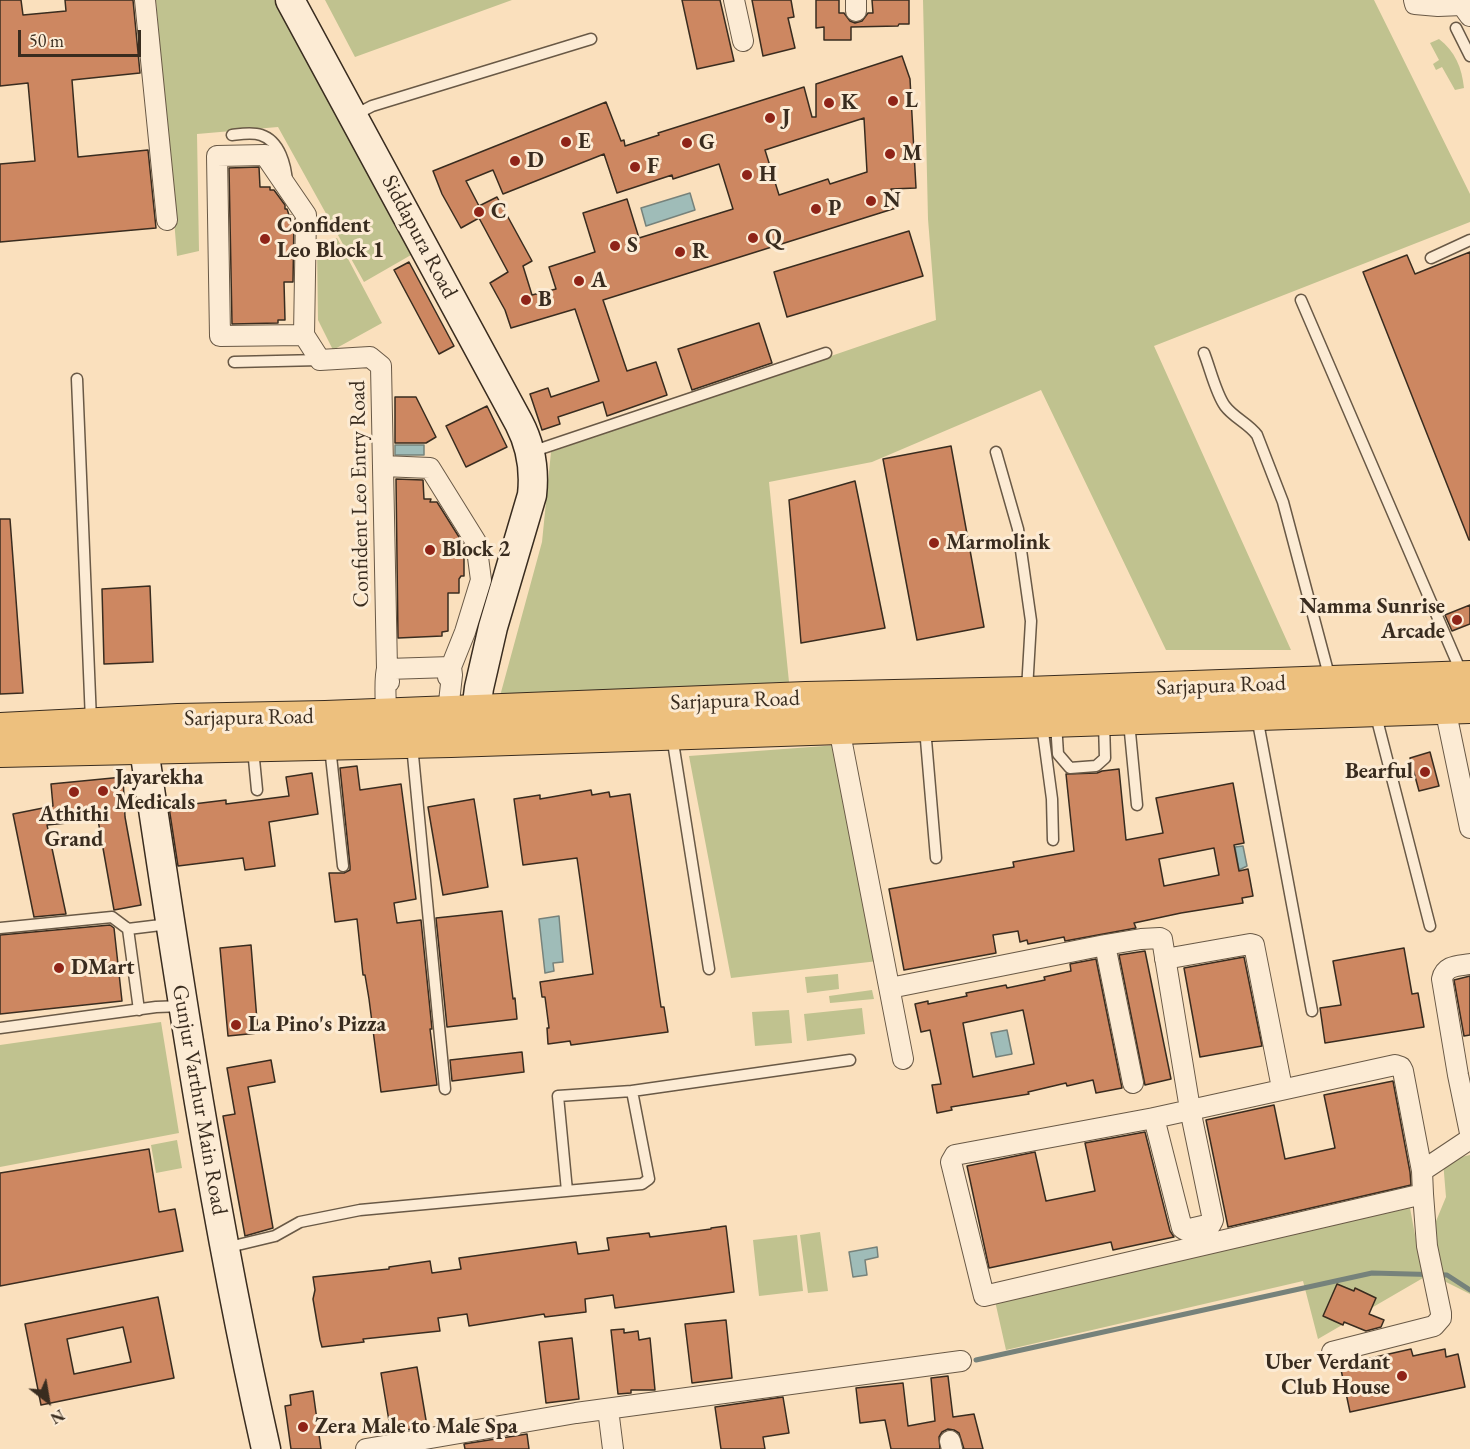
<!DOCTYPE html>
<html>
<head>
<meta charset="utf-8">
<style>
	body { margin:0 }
	#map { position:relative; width:1470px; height:1449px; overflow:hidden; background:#fae0bd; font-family:"EB Garamond",serif }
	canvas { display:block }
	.north { position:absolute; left:18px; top:1371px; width:60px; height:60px; -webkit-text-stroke:4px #fcebd4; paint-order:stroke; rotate:149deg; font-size:16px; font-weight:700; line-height:24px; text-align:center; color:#392c1f }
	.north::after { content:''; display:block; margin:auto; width:21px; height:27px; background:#392c1f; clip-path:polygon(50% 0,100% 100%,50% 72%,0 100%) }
	.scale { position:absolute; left:18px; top:30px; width:123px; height:27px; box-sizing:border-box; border:3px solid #392c1f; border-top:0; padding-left:8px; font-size:18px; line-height:21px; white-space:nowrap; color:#392c1f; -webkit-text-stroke:4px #fcebd4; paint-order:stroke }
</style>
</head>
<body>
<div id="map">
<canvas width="1470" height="1449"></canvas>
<div class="north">N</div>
<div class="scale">50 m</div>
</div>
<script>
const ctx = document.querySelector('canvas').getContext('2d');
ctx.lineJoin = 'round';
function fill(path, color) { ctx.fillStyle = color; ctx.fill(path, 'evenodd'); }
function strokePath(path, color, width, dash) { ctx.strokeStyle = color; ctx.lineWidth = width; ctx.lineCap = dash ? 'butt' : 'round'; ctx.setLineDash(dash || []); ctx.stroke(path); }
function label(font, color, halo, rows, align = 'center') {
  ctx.font = font + ' "EB Garamond",serif'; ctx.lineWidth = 6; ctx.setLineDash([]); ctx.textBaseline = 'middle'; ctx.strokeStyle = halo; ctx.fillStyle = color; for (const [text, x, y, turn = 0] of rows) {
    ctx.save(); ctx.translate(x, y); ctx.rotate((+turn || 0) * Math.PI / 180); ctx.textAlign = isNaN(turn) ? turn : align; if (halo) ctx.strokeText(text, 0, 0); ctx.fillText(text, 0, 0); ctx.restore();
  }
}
const green = new Path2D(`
	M156,0h118l137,255 -47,27 -86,-155 -81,7 2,117 -22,5z
	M325,0h187l-157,57z
	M923,0h451l96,194v28l-316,124 137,304h-125l-125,-260 -169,72 -103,20 20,200 -289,14 42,-154 9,-90 385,-132 -8,-101z
	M1439,39c16,12 23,29 25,49l-9,2 -13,-23 -6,3 -3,-6 6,-4 -9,-17z
	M337,238l45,85 -49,27 -15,-30 -1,-72z
	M838,745l40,216 -147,17 -42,-222z
	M838,974l1,15 -32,4 -2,-16z
	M872,990l2,9 -44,4 -1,-7z
	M862,1008l3,26 -58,7 -3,-27z
	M789,1010l3,33 -37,3 -3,-34z
	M161,1022l18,111 -179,34v-122z
	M177,1140l5,28 -26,5 -5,-28z
	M1470,1155v139l-26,-13 -10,-55 12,-29 -3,-36z
	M1410,1208l13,70 -105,61 -15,-58 -297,69 -11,-49z
	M820,1232l8,59 -20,2 -8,-58z
	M797,1235l6,56 -44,5 -6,-56z`);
const water = new Path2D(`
	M690,193l5,17 -49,16 -5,-18z
	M395,445h29v10h-29z
	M1243,846l4,20 -8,4 -4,-23z
	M559,916l4,46 -10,1 1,8 -9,2 -6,-54z
	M1007,1030l5,24 -16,3 -5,-24z
	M877,1247l1,10 -13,3 2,15 -14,2 -4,-25z`);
const stream = new Path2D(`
	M976,1360l396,-87 75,2 23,15`);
const building = new Path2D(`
	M0,0h21l2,15 43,-4 -1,-11h68l7,73 -68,7 6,77 70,-7 8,78 -156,14v-78l35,-3 -7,-78 -28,3z
	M682,0h38l14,61 -37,8z
	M752,0h39l3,17 -6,1 7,30 -32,8z
	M816,0h23v13h5l6,8 5,2 7,-2 6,-8h5l-1,-13h37v24h-10l-1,2 -47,1v13h-27v-13l-8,1z
	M902,56l8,23 6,109 -25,1 5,19 -293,92 24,71 29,-9 11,33 -60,21 -4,-14 -45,15 2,7 -18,6 -12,-36 18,-6 3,9 48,-16 -24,-72 -64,19 -6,-18 -15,-27 18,-11 -29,-54 -18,10 -19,-34 -9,-23 173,-69 15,39 3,-1 1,6 34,-11 -1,-2 146,-46 8,30h4v-33zM864,118l3,54 -37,12 -2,-5 -49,16 -14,-45zM604,154l13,39 55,-18 1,4 46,-15 14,45 -94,29 -12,-39 -44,14 12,39 -46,15 7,22 -24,6 -9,-29 9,-5 -35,-64 -18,9 -13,-25 27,-11 10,24z
	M259,167l1,20h10v3h4l11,15v4h2l2,6h2l1,3 2,1 -1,63h-9l1,38h-7v3l-46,1 -3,-156z
	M909,231l14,45 -136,41 -13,-45z
	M1470,252v288h-1l-106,-268 44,-17 8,19z
	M409,262l45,84 -15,8 -45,-84z
	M759,323l13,40 -80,27 -14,-41z
	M395,397h21l20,40 -10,6h-31z
	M487,406l20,41 -41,20 -20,-41z
	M951,446l33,181 -67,13 -34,-181z
	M396,479l27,1 1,19h7l-1,3h7l27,43v31h-3l-2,3v14h-11v38l-6,1v4l-44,2z
	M855,481l30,147 -84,15 -12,-143z
	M0,519h10l13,174 -23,1z
	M150,586l3,76 -49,2 -2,-75z
	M1470,605v19l-18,7 -7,-16z
	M1430,752l9,34 -20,5 -9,-33z
	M357,766l3,24 41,-6 15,115 -22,4 3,20 24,-3 11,109h-2l7,56 -56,7 -12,-93 -4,-24h-2l-6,-56 -22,3 -6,-49h15l6,-3v-4l-10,-98z
	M1119,769l7,71 37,-7 -7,-35 77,-15 11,60 -10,2 5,26 9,-2 5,27 -11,2 1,5 -62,10 -47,10 2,5 -71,13 -1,-4 -36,7 -1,-4 -7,2 -2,-11 -25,4 3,18 -92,17 -15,-81 125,-22 -1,-5 61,-11 -8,-77 31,-1 5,-2zM1214,848l5,27 -55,11 -5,-27z
	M312,773l6,41 -49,8 6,44 -30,4 -2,-12 -65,8 -9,-59 57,-7v4l63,-8 -3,-19z
	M123,777l2,40 16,88 -27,5 -16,-90 -51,5 19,89 -32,3 -21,-103 40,-8 -2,-22z
	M591,790l1,5 17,-3 1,5 20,-3 31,213h3l4,25 -97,13 -1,-4 -22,3 -1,-16h2l-4,-31h-3l-2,-15 53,-8 -12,-88 -4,-28 -54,7 -9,-66 26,-4v4z
	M474,799l14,88 -45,8 -15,-88z
	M502,911l11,88 2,-1 2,21 -70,8 -11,-109z
	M110,925l4,3 8,73 -122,13v-79z
	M251,945l7,88 -30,3 -8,-88z
	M1404,948l8,46 6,-1 6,34 -99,16 -5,-35 21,-3 -8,-44z
	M1145,951l26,128 -26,6 -26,-130z
	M1244,957l18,89 -62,11 -16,-89z
	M1096,959l26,129 -26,5 -3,-13 -26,6 -1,-3 -38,9 1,2 -78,13 1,3 -15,3 -5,-28 9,-1 -11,-54 -9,2 -6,-28 13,-3v3l39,-8 -1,-3 40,-8 1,3 38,-8 -1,-3 27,-6 -1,-7zM1023,1010l11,54 -61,13 -10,-54z
	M1470,976v59l-6,1 -10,-56z
	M522,1052l2,20 -72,9 -2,-21z
	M271,1060l4,22 -27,5 25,141 -28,8 -22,-120 12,-2 -8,-46z
	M1393,1081l17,91 1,13 -183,42 -22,-107 68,-15 11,54 50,-11 -11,-53z
	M1145,1132l25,99 4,6 -61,13 -2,-8 -122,26 -22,-102 68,-14 11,49 49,-10 -10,-48z
	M149,1149l10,63 16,-3 8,42 -183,35v-113z
	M726,1226l8,66 -119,16 -2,-13 -28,4 1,13 -41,5 -1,-3 -75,12 -2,-12 -29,4 2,13 -77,8 1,3 -42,5 -2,-7 -7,-41 2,-9 -2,-13 76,-8v-2l41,-6 2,12 29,-4 -2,-11 117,-16 2,12 31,-4 -2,-12 42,-5 1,4 61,-8v-1z
	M1337,1284l17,7 1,-3 21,10 -7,16 15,6 -3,7 -15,4 -22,-9 -1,3 -20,-9z
	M158,1297l16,81 -133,27 -16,-81zM123,1327l8,35 -57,12 -7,-35z
	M726,1320l6,58 -40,5 -7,-59z
	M624,1329v4l14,-2 1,9 11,-2 5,52h-24v3l-13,1 -7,-64z
	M572,1338l7,61 -33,4 -7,-61z
	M1411,1349l2,7 32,-7 1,8 12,-3 7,33 -115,25 -10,-47z
	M417,1367l10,59 -36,7 -10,-60z
	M948,1376l5,41 21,-3 9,35h-19l-5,-16 -5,-3 -6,-1 -6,3 -3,5 1,12h-49l-6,-29 -25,3 -4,-35 47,-5 5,43 27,-5 -4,-43z
	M313,1391l8,58h-30l-6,-43 6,-1 -1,-10z
	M783,1397l6,36 -26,4 2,12h-44l-6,-42z
	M527,1434l2,15h-64l-1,-5z`);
const lane = new Path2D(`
	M1456,28l14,28
	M353,116l19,-10 219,-67
	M232,135c9,-1 20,-3 29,0 19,6 25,31 26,48
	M1431,258l39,-18
	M1301,300l161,374
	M1204,353c6,15 12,41 21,53 9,12 23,17 32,29l26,67 47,177
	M234,362l86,-2
	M77,379l14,342
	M531,452l295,-99
	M996,452l22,77 13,92 -4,69
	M1375,712l55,214
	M1257,717l55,294
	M1129,722l8,83
	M1056,723l2,31 12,14 26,-2 9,-8 -1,-35
	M1042,725l10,74 1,41
	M925,728l11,130
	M672,736l37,233
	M412,745l33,344
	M330,747l13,119
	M253,749l4,41
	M0,928l112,-11 16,12 41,-5
	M128,929l11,81
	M0,1028l156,-21 27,-1
	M567,1191l-9,-95 74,-5 218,-31
	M225,1248l50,-12 25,-14 60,-12 282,-26 7,-5 -17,-88`);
const street = new Path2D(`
	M145,0l22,220
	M734,0l9,41
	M856,0v11
	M1414,0l1,4 23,2 24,-1 8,11
	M304,335l-84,1 -3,-180 48,-1 41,60 -2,120 16,25 50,-3 11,9 6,303c-3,8 -1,33 -1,44
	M383,466l47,2 46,74 5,38 -16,52 -14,35 1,8 -4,36
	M389,682l-2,-13 64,-2 -3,10
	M1445,708l25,120
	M839,728l64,331
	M1105,945l28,138
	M1165,959l85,-15 4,1 28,143
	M1470,964c-12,2 -25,1 -28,15l16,96 12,58
	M890,988l215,-43 36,-6 19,-1 2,1 28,170 23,111 -2,4 -26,6 -3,-2 -28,-110
	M1395,1065l6,2 2,4 19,100 1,23 -439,102 -33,-134 4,-7 199,-37z
	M1422,1171l48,-32
	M1332,1352l102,-26 7,-8v-5l-14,-67 -4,-52
	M608,1409l5,40
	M950,1441l2,8
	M366,1449l210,-36 385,-52`);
const secondary = new Path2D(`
	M290,0l229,423c12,23 16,45 13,72l-39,132 -14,61 -3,23
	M144,749c35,234 70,469 122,700`);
const primary = new Path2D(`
	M0,729l178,-9 147,-3 481,-19 221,-5 443,-16
	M0,751l451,-10 1019,-34`);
const markers = [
	[893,101,6,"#8f2418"],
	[829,103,6,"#8f2418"],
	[770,118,6,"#8f2418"],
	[566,142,6,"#8f2418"],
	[687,143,6,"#8f2418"],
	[890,154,6,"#8f2418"],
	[515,161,6,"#8f2418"],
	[635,167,6,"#8f2418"],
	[747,175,6,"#8f2418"],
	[871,201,6,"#8f2418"],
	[816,209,6,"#8f2418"],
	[479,212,6,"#8f2418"],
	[753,238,6,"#8f2418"],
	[265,239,6,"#8f2418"],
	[615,246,6,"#8f2418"],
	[680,252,6,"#8f2418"],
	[579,281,6,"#8f2418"],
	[526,300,6,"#8f2418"],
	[934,543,6,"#8f2418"],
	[430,550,6,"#8f2418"],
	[1457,620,6,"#8f2418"],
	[1425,772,6,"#8f2418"],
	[103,791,6,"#8f2418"],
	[74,792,6,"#8f2418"],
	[59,968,6,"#8f2418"],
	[236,1025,6,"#8f2418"],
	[1402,1376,6,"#8f2418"],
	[303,1427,6,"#8f2418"]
];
const poiNames = [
	["L",905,101],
	["K",841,103],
	["J",782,118],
	["E",578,142],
	["G",699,143],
	["M",902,154],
	["D",527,161],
	["F",647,167],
	["H",759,175],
	["N",883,201],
	["P",828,209],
	["C",491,212],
	["Confident",277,226],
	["Leo Block 1",277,251],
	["Q",765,238],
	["S",627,246],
	["R",692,252],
	["A",591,281],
	["B",538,300],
	["Marmolink",946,543],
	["Block 2",442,550],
	["Namma Sunrise",1445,607,"right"],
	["Arcade",1445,632,"right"],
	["Bearful",1413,772,"right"],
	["Jayarekha",115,778],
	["Medicals",115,803],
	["Athithi",74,815,"center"],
	["Grand",74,840,"center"],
	["DMart",71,968],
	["La Pino's Pizza",248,1025],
	["Uber Verdant",1390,1363,"right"],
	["Club House",1390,1388,"right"],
	["Zera Male to Male Spa",315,1427]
];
const streetNames = [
	["Siddapura Road",419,237,62],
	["Confident Leo Entry Road",360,494,-91],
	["Sarjapura Road",1221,686,-2],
	["Sarjapura Road",735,701,-2],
	["Sarjapura Road",249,718,-1],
	["Gunjur Varthur Main Road",199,1100,80]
];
fill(green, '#c0c28f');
fill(water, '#9fbcb8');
strokePath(water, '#76827b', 1.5);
strokePath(stream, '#76827b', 5);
fill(building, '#cd8761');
strokePath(building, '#392c1f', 1.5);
strokePath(lane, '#695946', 13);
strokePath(street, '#695946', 22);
strokePath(secondary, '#392c1f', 31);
strokePath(primary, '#392c1f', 34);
strokePath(lane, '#fcebd4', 10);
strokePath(street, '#fcebd4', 20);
strokePath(secondary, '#fcebd4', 28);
strokePath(primary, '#edc07e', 32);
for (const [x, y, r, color] of markers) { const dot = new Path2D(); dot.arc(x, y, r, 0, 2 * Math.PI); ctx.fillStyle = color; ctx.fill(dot); strokePath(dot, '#fcebd4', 2); }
label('bold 22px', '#392c1f', '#fcebd4', poiNames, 'left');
label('22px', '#392c1f', '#fcebd4', streetNames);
</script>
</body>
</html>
